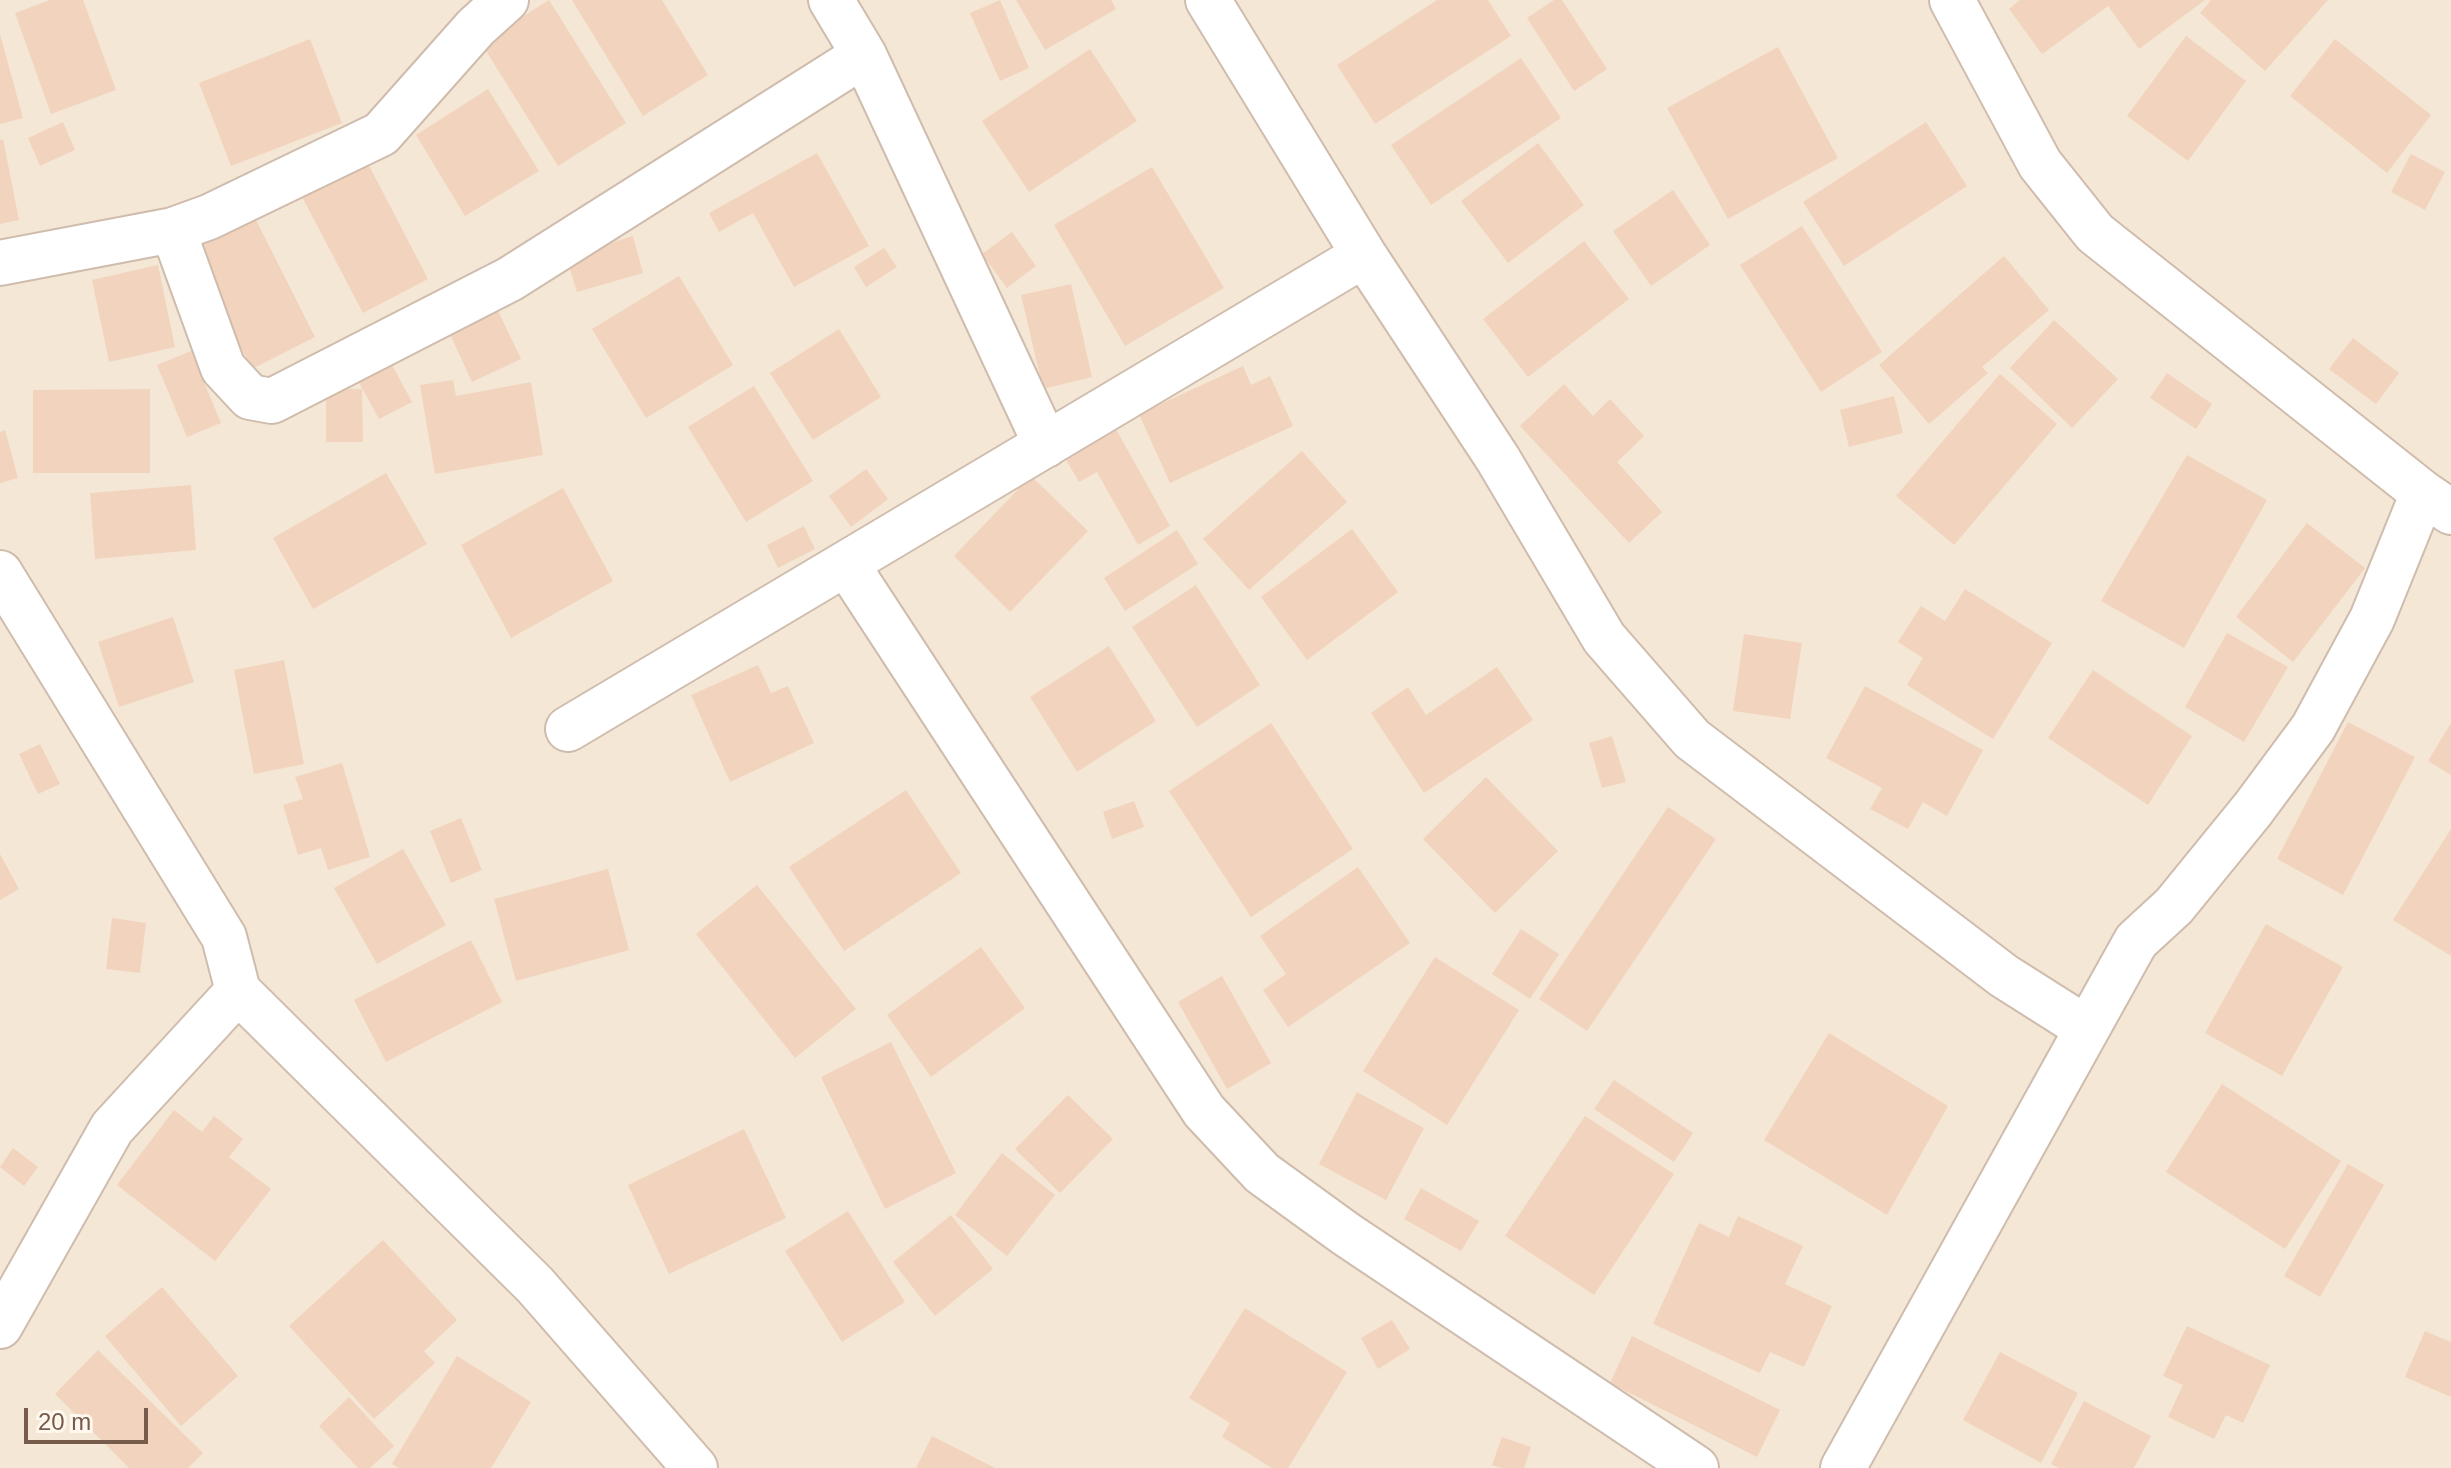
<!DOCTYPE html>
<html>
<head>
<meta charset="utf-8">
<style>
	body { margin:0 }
	#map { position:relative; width:2451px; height:1468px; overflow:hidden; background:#fdf4e7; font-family:Helvetica,sans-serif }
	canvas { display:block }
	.scale { position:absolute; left:24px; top:1408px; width:124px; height:36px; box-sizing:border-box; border:4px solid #775b4b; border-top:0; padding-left:10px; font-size:24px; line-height:28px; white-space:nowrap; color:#775b4b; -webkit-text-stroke:6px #fff8ee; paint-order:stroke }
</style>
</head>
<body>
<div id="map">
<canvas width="2451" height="1468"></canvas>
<div class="scale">20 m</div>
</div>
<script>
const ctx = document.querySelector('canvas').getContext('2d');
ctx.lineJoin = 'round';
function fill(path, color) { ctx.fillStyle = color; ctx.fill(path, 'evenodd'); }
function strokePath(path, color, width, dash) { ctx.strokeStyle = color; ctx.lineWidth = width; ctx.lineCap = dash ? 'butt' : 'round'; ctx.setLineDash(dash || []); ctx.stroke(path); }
const residential = new Path2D(`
	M0,0h2451v1468h-2451z`);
const building = new Path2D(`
	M50,0h33l33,90 -65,24 -36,-101z
	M549,0l77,123 -68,43 -77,-123z
	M572,0h90l46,75 -65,41z
	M1000,0l29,68 -29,13 -30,-68z
	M1016,0h95l5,9 -71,41z
	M1437,0h51l23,36 -136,88 -38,-59z
	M1554,0h8l45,69 -33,22 -47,-73z
	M2020,0h185l-66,49 -31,-43 -66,48 -33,-45z
	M2211,0h117l-63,71 -65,-58z
	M0,34l23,84 -23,6z
	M2186,36l60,45 -58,80 -61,-45z
	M310,39l32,84 -111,43 -32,-83z
	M2335,39l96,76 -44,58 -97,-77z
	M1778,47l60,111 -110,61 -61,-111z
	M1090,49l47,72 -108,71 -47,-71z
	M1521,58l40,60 -130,87 -40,-60z
	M488,89l51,82 -74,45 -49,-81z
	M63,122l12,28 -35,16 -12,-28z
	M1926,122l41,64 -123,80 -41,-64z
	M3,139l16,81 -19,4v-84z
	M1538,143l46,62 -76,58 -47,-62z
	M817,153l52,93 -75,41 -41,-74 -34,19 -10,-19z
	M363,154l65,125 -65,34 -65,-124z
	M2411,154l34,18 -20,38 -34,-18z
	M1152,167l72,121 -99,58 -71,-121z
	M1673,190l37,55 -59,41 -38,-55z
	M253,214l62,123 -63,32 -63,-122z
	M1802,226l80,126 -61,40 -81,-127z
	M1012,232l24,34 -29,22 -25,-34z
	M633,236l10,37 -66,19 -11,-36z
	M1584,241l45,58 -101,78 -45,-58z
	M884,248l13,19 -31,20 -12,-20z
	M2004,256l45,54 -67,57 6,6 -59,51 -50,-59z
	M158,265l17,82 -66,15 -17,-82z
	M679,276l54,89 -87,53 -54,-89z
	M1071,284l21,93 -49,12 -22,-94z
	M491,296l30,63 -49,23 -29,-63z
	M2054,320l64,59 -46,49 -62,-60z
	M839,329l42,68 -68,43 -43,-67z
	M2353,338l46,35 -23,31 -47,-35z
	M384,350l28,52 -33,17 -28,-51z
	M191,351l30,72 -34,14 -30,-72z
	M1243,366l8,19 19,-9 23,50 -123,57 -31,-69z
	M2167,373l45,31 -16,25 -46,-31z
	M2000,374l57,50 -103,121 -58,-49z
	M453,380l3,16 75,-14 12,73 -108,19 -15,-89z
	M1564,384l29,32 17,-17 34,37 -27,26 45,50 -33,31 -109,-117z
	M754,386l59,95 -67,41 -58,-95z
	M150,389v84h-117v-83z
	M326,389h36l1,53h-37z
	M1894,396l9,37 -54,14 -9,-37z
	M1112,422l58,104 -32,19 -41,-73 -18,10 -18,-31z
	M5,430l13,48 -18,5v-51z
	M1302,451l45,51 -98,88 -46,-51z
	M2187,455l80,45 -83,148 -83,-47z
	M866,469l22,30 -37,28 -22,-31z
	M386,473l41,71 -114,65 -40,-71z
	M1031,476l57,55 -78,81 -56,-56z
	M191,485l5,65 -101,9 -5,-66z
	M563,488l50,93 -102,57 -50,-93z
	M2307,523l58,45 -72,94 -57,-45z
	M804,526l11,23 -37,19 -11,-23z
	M1352,529l46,63 -91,68 -46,-63z
	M1177,530l21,34 -73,47 -21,-33z
	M1196,585l64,100 -63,42 -65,-100z
	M1965,589l87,54 -59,96 -86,-54 16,-27 -25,-16 23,-36 24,15z
	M173,617l21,65 -75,25 -21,-65z
	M2227,633l61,34 -44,75 -59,-35z
	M1744,634l58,9 -12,76 -57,-8z
	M1109,646l47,75 -79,51 -47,-75z
	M284,660l20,104 -50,10 -20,-104z
	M758,665l13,28 17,-7 26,57 -84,39 -39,-87z
	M1497,667l36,53 -109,73 -53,-80 37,-26 18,28z
	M2093,670l99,66 -44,69 -100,-67z
	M1865,686l118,64 -36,66 -24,-14 -15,27 -38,-20 12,-21 -56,-30z
	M2348,722l67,35 -72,138 -66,-36z
	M1271,723l82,126 -102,68 -82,-126z
	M2451,723v52l-23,-14z
	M1612,736l14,46 -24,6 -13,-45z
	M40,744l20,40 -22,10 -19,-40z
	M342,763l28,94 -42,13 -7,-22 -23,7 -15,-50 20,-6 -8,-22z
	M1486,777l72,74 -63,62 -72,-74z
	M906,790l55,83 -117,78 -55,-84z
	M1134,801l10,26 -32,12 -9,-27z
	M1668,807l48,32 -129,192 -48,-32z
	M461,818l21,52 -31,13 -21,-52z
	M2451,829v127l-58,-36z
	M403,849l43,76 -69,39 -43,-76z
	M0,854l19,35 -19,11z
	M1358,867l52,76 -122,84 -25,-37 23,-16 -26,-38z
	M608,869l21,81 -113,31 -22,-82z
	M757,885l99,124 -61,49 -99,-124z
	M112,918l34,5 -6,50 -34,-4z
	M2266,924l77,43 -61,109 -77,-43z
	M1521,929l38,25 -29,45 -38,-25z
	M471,940l31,62 -116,60 -32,-62z
	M981,947l44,61 -94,69 -44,-62z
	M1435,957l84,53 -72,115 -84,-54z
	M1222,976l49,87 -44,26 -49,-87z
	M1829,1033l119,73 -61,109 -123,-75z
	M891,1042l65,131 -71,36 -64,-132z
	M1614,1080l79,53 -19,29 -80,-53z
	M2222,1084l119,77 -56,88 -119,-77z
	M1357,1092l67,36 -38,72 -67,-36z
	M1068,1095l45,44 -53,54 -45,-44z
	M174,1110l28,22 12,-16 29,23 -14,18 42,32 -56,72 -98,-76z
	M1585,1116l89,58 -80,121 -89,-59z
	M744,1129l42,89 -117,56 -41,-89z
	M13,1148l25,19 -14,19 -24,-19z
	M1002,1153l53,42 -48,61 -52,-41z
	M2348,1164l36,21 -64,112 -36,-21z
	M1421,1188l58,33 -18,30 -57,-32z
	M848,1211l57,91 -63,40 -57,-91z
	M951,1215l42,54 -58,47 -42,-54z
	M1738,1216l65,30 -18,38 47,22 -28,61 -34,-15 -10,21 -107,-49 46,-101 30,14z
	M383,1240l74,80 -33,31 11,12 -61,56 -85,-93z
	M162,1287l76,89 -57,50 -76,-90z
	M1245,1308l102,64 -59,96h-16l-50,-31 8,-14 -41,-25z
	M1392,1320l18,29 -32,20 -17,-31z
	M2187,1326l83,39 -27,58 -17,-8 -12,24 -46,-22 15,-32 -20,-9z
	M2425,1331l26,11v55l-46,-20z
	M1632,1336l148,74 -23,47 -147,-74z
	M98,1350l105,103 -15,15h-59l-74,-74z
	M2000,1352l78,41 -37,70 -78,-43z
	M457,1356l74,46 -40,66h-92l-7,-4z
	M349,1397l45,49 -24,22h-12l-39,-42z
	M2084,1401l67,35 -17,32h-75l-8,-4z
	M932,1436l63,32h-79z
	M1502,1437l29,10 -7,21h-22l-10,-3z`);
const minor = new Path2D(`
	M831,0l33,55 182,390
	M1208,0l156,255 134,204 106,179 88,101 312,237 82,52
	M1952,0l88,164 55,69 328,260 28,19
	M173,230l50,138 27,29 22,4 238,-122 354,-224
	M0,263l173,-33 36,-13 172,-83 95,-107 30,-27
	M847,565l357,546 58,62 84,61 350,234
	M0,573l224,364 14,54 297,294 160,183
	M568,729l796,-474
	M0,1326l112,-198 126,-137
	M1843,1468l293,-527 38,-35 79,-97 60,-81 59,-109 51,-126`);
fill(residential, '#f4e7d5');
fill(building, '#f2d4be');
strokePath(minor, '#cfbcad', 48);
strokePath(minor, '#fff', 44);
</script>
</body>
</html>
